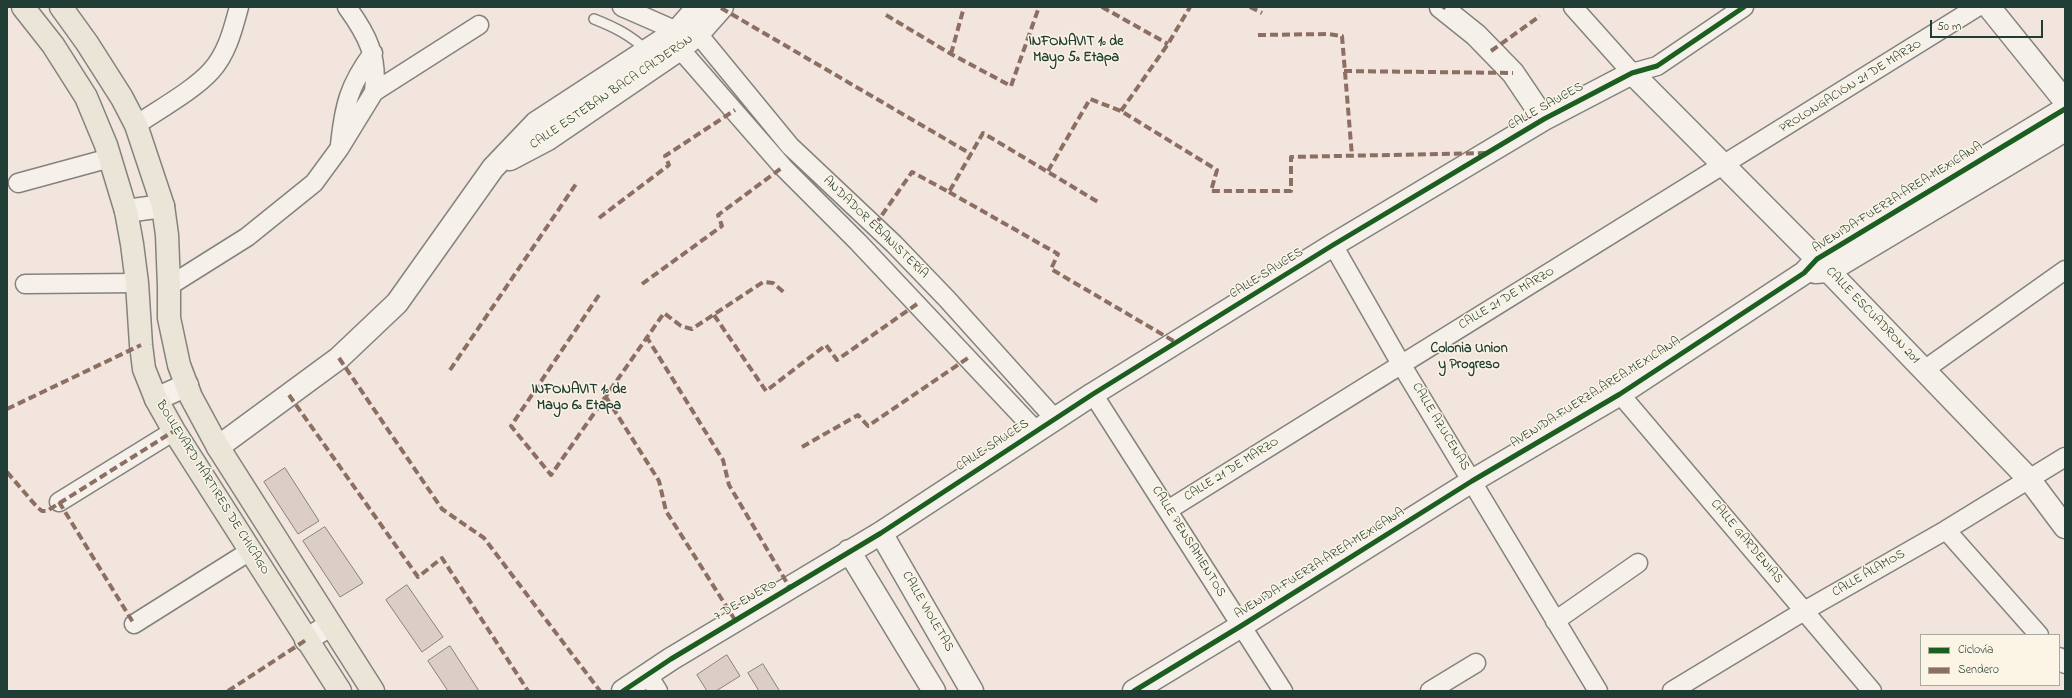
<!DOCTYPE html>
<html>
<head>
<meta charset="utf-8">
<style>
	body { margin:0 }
	#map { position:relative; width:2072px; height:698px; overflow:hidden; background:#f2e5dd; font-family:"Indie Flower",sans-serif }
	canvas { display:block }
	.frame { position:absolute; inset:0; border:8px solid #1f3d34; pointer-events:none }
	.legend { position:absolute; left:1920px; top:634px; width:140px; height:52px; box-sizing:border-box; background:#fcf5e5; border:1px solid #a4ab9e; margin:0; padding:5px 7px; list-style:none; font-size:12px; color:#1f3d34 }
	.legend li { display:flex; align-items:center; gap:8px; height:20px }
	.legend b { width:20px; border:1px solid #a4ab9e }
	.scale { position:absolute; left:1930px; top:20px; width:113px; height:18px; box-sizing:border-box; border:2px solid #1f3d34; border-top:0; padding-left:5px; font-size:12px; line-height:14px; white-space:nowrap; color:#1f3d34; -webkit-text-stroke:3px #fcf5e5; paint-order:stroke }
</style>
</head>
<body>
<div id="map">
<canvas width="2072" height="698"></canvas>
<div class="frame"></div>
<ul class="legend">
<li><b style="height:5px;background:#1b5e20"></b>Ciclovía</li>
<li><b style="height:5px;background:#8d6e63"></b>Sendero</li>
</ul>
<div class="scale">50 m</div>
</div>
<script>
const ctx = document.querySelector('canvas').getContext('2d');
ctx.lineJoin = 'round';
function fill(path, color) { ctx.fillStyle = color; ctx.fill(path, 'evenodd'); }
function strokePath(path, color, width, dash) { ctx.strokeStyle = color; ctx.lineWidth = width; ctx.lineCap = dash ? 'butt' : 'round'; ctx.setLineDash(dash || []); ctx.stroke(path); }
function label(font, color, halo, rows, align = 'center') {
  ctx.font = font + ' "Indie Flower",sans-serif'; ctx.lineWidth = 3; ctx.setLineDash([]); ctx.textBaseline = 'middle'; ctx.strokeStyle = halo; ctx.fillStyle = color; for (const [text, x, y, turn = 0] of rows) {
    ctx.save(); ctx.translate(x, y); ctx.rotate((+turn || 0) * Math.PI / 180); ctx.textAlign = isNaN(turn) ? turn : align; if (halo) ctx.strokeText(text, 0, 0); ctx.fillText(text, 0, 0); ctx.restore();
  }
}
const building = new Path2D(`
	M285,468l34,53 -21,13 -34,-52z
	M325,527l38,56 -23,14 -37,-56z
	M407,585l36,52 -21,15 -36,-52z
	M450,646l29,45h-31l-20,-30z
	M727,655l13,21 -24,15h-9l-10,-16z
	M763,664l16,26 -1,1h-19l-11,-18z`);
const lane = new Path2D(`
	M594,19c20,8 37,16 53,32`);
const street = new Path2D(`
	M347,7c21,29 31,49 27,85
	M622,7l55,24 9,7
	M1573,7l59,66 25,-7 87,-59
	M698,34l92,112 104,98 53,55 108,120
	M680,49l103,118 75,75 178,189
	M136,125c22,-15 58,-35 75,-54 16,-17 22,-42 28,-64
	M340,145c4,-39 9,-60 33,-92
	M18,183l92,-25
	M1333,245l68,119 197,327
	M25,284l112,-1
	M169,286l78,-49 67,-54 25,-34 35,-57 105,-67
	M1924,370l141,-100
	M1093,394l190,297
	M1620,394l252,297
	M59,502l115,-71
	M1168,510c269,-169 541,-334 809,-503
	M1946,530l93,105
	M1555,621l83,-58
	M134,624l116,-73
	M2059,657l6,7
	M648,675l10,16
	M1430,691l46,-28
	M1672,691l132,-80 142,-81 119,-73`);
const secondary = new Path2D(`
	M1441,7l35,28 37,38 31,46
	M1989,7l76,94
	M510,159l38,-20 132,-90 18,-15 24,-27
	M126,211l37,-5
	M1815,272l14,-1 236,-141
	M156,399l31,-14
	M218,447l121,-89 58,-55 96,-135 43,-45 141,-92 21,-24
	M881,533l91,158
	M849,551l85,140
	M306,640l24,-15
	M623,691l48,-32 210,-126 212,-139 240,-149 211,-126 88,-46 185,186 212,220 36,48
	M1134,691l107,-65 231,-145 148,-87 184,-121 13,-14 248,-150`);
const primary = new Path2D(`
	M23,7l30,38 33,52 20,48 20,66 6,33 5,39 4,62 3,24 12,30 18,32 166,260
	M61,7l26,36 35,55 14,27 27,81 4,29 2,51v32l10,47 12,32 27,50 155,244`);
const quiet = new Path2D(`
	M1102,7l66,37
	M1250,7l12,6
	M721,8l250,146
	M1443,9l1,-2
	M886,15l65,39 60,32 28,-79
	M1258,35l70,-1 14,2 10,120
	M1491,51l49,-35
	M951,54l13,-47
	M1344,71l169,2
	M1121,111l47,-67 22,-37
	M1048,171l42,-72 31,12 96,59 -6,21h80v-34l194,-4
	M949,192l109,62 -7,15 126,74
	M599,218l70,-53 -4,-9 70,-46
	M875,225l37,-53 37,20 34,-59 115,69
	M642,284l80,-58 -4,-11 65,-48
	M599,295l-88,131 40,49 113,-162 17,13 11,3 71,-47 10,1 13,11
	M714,315l52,76 60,-46 11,15 80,-56
	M646,336l77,124 6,25 61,103
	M339,358l103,151 42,29 116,153
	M450,370l126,-186
	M289,395l129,182 24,-19 86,133
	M606,397l53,84 7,30 69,109
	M7,409l134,-64
	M802,447l56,-32 10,11 100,-68
	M7,472l30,35 5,4h5l127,-80
	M59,502l75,122
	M228,691l78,-51`);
const cycleway = new Path2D(`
	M623,691l48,-32 210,-126 212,-139 240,-149 211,-126 88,-46 25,-7 87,-59
	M1134,691l107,-65 231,-145 148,-87 184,-121 13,-14 248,-150`);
const streetNames = [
	["PROLONGACIÓN 21 DE MARZO",1851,87,-32],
	["CALLE ESTEBAN BACA CALDERÓN",612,93,-34],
	["CALLE SAUCES",1546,107,-29],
	["AVENIDA FUERZA ÁREA MEXICANA",1898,198,-32],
	["ANDADOR EBANISTERÍA",875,228,44],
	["CALLE SAUCES",1267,274,-32],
	["CALLE 21 DE MARZO",1507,299,-31],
	["CALLE ESCUADRON 201",1872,316,46],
	["AVENIDA FUERZA ÁREA MEXICANA",1596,393,-32],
	["CALLE AZUCENAS",1440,427,59],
	["CALLE SAUCES",993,446,-33],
	["CALLE 21 DE MARZO",1232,470,-32],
	["BOULEVARD MÁRTIRES DE CHICAGO",212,488,58],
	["CALLE PENSAMIENTOS",1188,542,58],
	["CALLE GARDENIAS",1746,542,50],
	["AVENIDA FUERZA ÁREA MEXICANA",1320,564,-32],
	["CALLE ÁLAMOS",1869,574,-30],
	["7 DE ENERO",746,601,-30],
	["CALLE VIOLETAS",927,612,60]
];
const neighbourhoodNames = [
	["INFONAVIT 1º de",1076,43],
	["Mayo 5ª Etapa",1076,59],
	["Colonia Union",1469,350],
	["y Progreso",1469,366],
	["INFONAVIT 1º de",579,391],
	["Mayo 6ª Etapa",579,407]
];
fill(building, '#dccdc7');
strokePath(building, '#83837e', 1);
strokePath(lane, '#83837e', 12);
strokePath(street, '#83837e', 21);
strokePath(secondary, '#83837e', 25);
strokePath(primary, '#83837e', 25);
strokePath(lane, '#f5f0ea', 9);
strokePath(street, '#f5f0ea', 18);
strokePath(secondary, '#f5f0ea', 22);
strokePath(primary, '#ebe5d8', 22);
strokePath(quiet, '#8d6e63', 4, [8, 4]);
strokePath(cycleway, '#1b5e20', 5);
label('13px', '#1f3d34', '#fcf5e5', streetNames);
label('bold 14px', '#1f3d34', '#fcf5e5', neighbourhoodNames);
</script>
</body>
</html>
